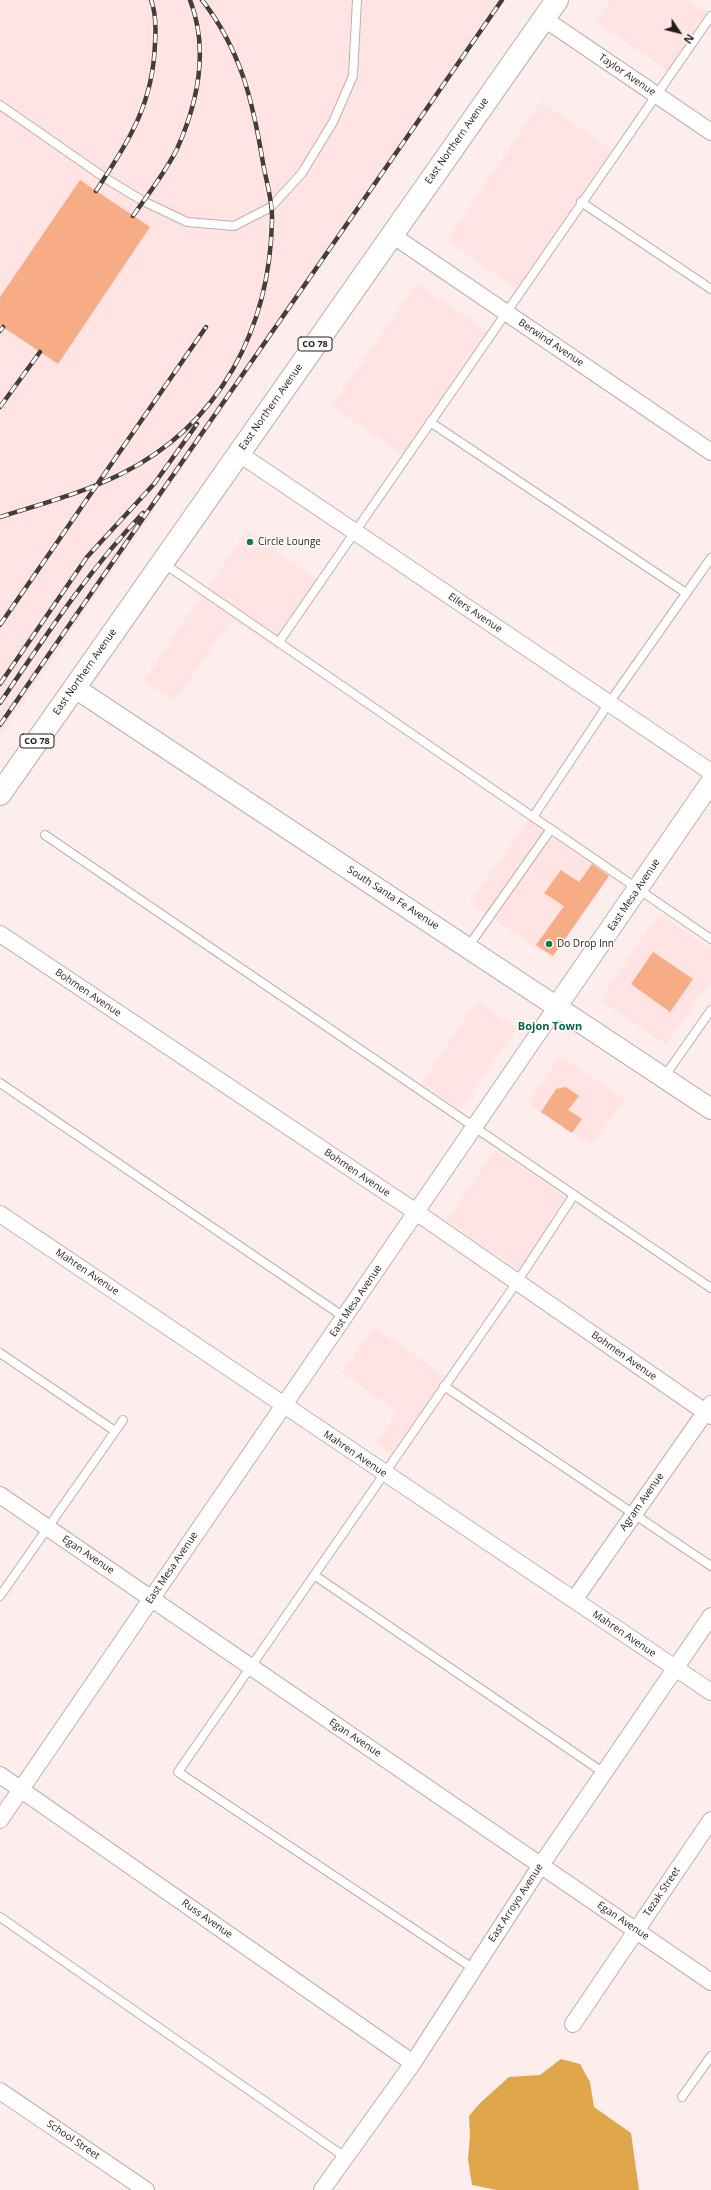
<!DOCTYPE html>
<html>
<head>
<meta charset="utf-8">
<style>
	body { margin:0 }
	#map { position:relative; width:711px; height:2190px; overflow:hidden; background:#fdeeed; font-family:"Open Sans",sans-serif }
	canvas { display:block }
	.north { position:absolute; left:659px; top:12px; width:40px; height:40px; -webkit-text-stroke:3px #fff; paint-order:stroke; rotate:125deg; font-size:11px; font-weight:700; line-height:16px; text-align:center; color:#221a19 }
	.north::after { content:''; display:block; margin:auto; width:14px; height:18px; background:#221a19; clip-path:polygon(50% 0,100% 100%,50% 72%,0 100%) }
</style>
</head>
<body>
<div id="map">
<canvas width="711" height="2190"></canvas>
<div class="north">N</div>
</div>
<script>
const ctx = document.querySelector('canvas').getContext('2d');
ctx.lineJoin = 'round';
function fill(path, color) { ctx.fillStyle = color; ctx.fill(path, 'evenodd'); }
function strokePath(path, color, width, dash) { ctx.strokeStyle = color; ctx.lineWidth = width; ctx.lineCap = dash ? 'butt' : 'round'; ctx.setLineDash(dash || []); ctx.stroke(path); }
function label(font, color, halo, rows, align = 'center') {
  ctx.font = font + ' "Open Sans",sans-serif'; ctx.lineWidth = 3; ctx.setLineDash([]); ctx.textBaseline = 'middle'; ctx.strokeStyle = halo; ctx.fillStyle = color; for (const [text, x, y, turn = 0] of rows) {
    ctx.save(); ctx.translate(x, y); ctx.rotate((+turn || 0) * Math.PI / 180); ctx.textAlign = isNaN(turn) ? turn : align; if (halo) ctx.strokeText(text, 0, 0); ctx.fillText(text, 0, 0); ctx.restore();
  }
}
const built = new Path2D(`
	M0,0h502l-502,736z
	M610,0h79l18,12 -39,59 -73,-49z
	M541,101l71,49 -95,139 -71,-49z
	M416,283l73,49 -85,124 -73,-50z
	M247,530l76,53 -46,67 -45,-31 -58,83 -31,-22z
	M529,817l82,56 -59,86 -82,-56z
	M659,914l52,35v31l-45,65 -63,-43 4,-15z
	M477,1001l40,27 -57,82 -39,-27z
	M560,1055l65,44 -33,46 -20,-11 -45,-31z
	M495,1149l74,50 -49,72 -74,-51z
	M374,1326l73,51 -54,79 -18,-13 22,-31 -56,-39z`);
const forest = new Path2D(`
	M561,2059l19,5 10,18 4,25 37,26 8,57h-142l-25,-5 -4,-26 2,-22 -1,-21 10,-12 30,-27 31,-2z`);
const building = new Path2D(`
	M80,180l70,47 -92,137 -58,-39v-28z
	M592,864l17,12 -56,80 -17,-11 28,-39 -20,-13 17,-23 18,12z
	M653,952l40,27 -23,33 -39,-28z
	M566,1087l13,9 -11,14 14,9 -10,14 -31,-21 15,-23z`);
const service = new Path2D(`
	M0,105l105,73 38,23 44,21 47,4 37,-19 31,-34 31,-51 20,-46 4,-76
	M581,202l130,87
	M430,422l256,171
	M163,563l548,376
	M279,642l432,-626
	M533,817l76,-114 102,-145
	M45,835l666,453
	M468,947l83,-118
	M664,1077l47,-67
	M0,1083l344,234
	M0,1353l115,78
	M444,1386l267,180
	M314,1575l290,198
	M0,1596l123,-176
	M0,1917l345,240
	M474,1969l-296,-197 339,-490 57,-87
	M682,2097l29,-41`);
const minor = new Path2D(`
	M543,18l168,114
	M392,235l319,217
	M238,453l473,319
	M0,934l416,278 295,204
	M0,1214l711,478
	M0,1495l711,487
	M574,1600l137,-196
	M0,1775l413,288
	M0,1820l557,-814
	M573,2024l138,-204
	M0,2091l146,99
	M322,2190l91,-127 128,-198 170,-249`);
const tertiary = new Path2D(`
	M75,688l636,421
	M557,1006l154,-224`);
const primary = new Path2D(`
	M0,794l557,-794`);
const rail = new Path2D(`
	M96,191c33,-51 57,-86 59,-148 1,-14 1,-30 -4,-43
	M133,216c15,-22 32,-43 44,-67 21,-47 32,-100 13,-149
	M0,331l3,-4
	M0,407l40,-55
	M0,517c41,-13 83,-24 121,-43 99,-49 149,-146 151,-254 1,-19 -6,-39 -9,-57 -10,-61 -22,-113 -61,-163
	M0,625l206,-298
	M0,684l87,-127 67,-73 43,-60
	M0,703c45,-66 88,-132 143,-190
	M0,725l502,-725`);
const markers = [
	[250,542,4,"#107952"],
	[549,944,4,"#107952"]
];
const shields = [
	[315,344,34],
	[37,741,34]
];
const shieldNames = [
	["CO 78",315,344],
	["CO 78",37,741]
];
const streetNames = [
	["Taylor Avenue",627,75,34],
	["East Northern Avenue",457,141,-55],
	["Berwind Avenue",551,343,34],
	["East Northern Avenue",271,407,-55],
	["Eilers Avenue",475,613,34],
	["East Northern Avenue",85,672,-55],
	["East Mesa Avenue",634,895,-56],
	["South Santa Fe Avenue",393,898,33],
	["Bohmen Avenue",88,993,34],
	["Bohmen Avenue",357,1173,34],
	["Mahren Avenue",87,1272,34],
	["East Mesa Avenue",356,1301,-56],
	["Bohmen Avenue",624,1356,35],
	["Mahren Avenue",355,1454,34],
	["Agram Avenue",642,1502,-55],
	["Egan Avenue",88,1555,34],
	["East Mesa Avenue",172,1568,-56],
	["Mahren Avenue",624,1634,34],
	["Egan Avenue",355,1738,34],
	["Tezak Street",662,1892,-56],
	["East Arroyo Avenue",516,1903,-57],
	["Russ Avenue",207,1919,35],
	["Egan Avenue",623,1921,34],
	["School Street",73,2140,34]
];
const poiNames = [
	["Circle Lounge",258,542],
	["Do Drop Inn",557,944]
];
const neighbourhoodNames = [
	["Bojon Town",550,1027]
];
fill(built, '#ffe4e3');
fill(forest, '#dfa749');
fill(building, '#f6ac84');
strokePath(service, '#c3adab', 10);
strokePath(minor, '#c3adab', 18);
strokePath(tertiary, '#c3adab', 22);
strokePath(primary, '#c3adab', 24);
strokePath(service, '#fff', 8);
strokePath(minor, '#fff', 16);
strokePath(tertiary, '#fff', 20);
strokePath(primary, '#fff', 22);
strokePath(rail, '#453c3b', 4.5);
strokePath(rail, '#fff', 3, [9]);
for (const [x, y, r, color] of markers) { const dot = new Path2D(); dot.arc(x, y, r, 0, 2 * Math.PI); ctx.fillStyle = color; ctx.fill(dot); strokePath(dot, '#fff', 1.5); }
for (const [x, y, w] of shields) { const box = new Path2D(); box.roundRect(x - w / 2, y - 7, w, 14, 3); ctx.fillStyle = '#fff'; ctx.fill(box); strokePath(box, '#221a19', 1); }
label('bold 9px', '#221a19', null, shieldNames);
label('10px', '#221a19', '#fff', streetNames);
label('10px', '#221a19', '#fff', poiNames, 'left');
label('bold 11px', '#006643', '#fff', neighbourhoodNames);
</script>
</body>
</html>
